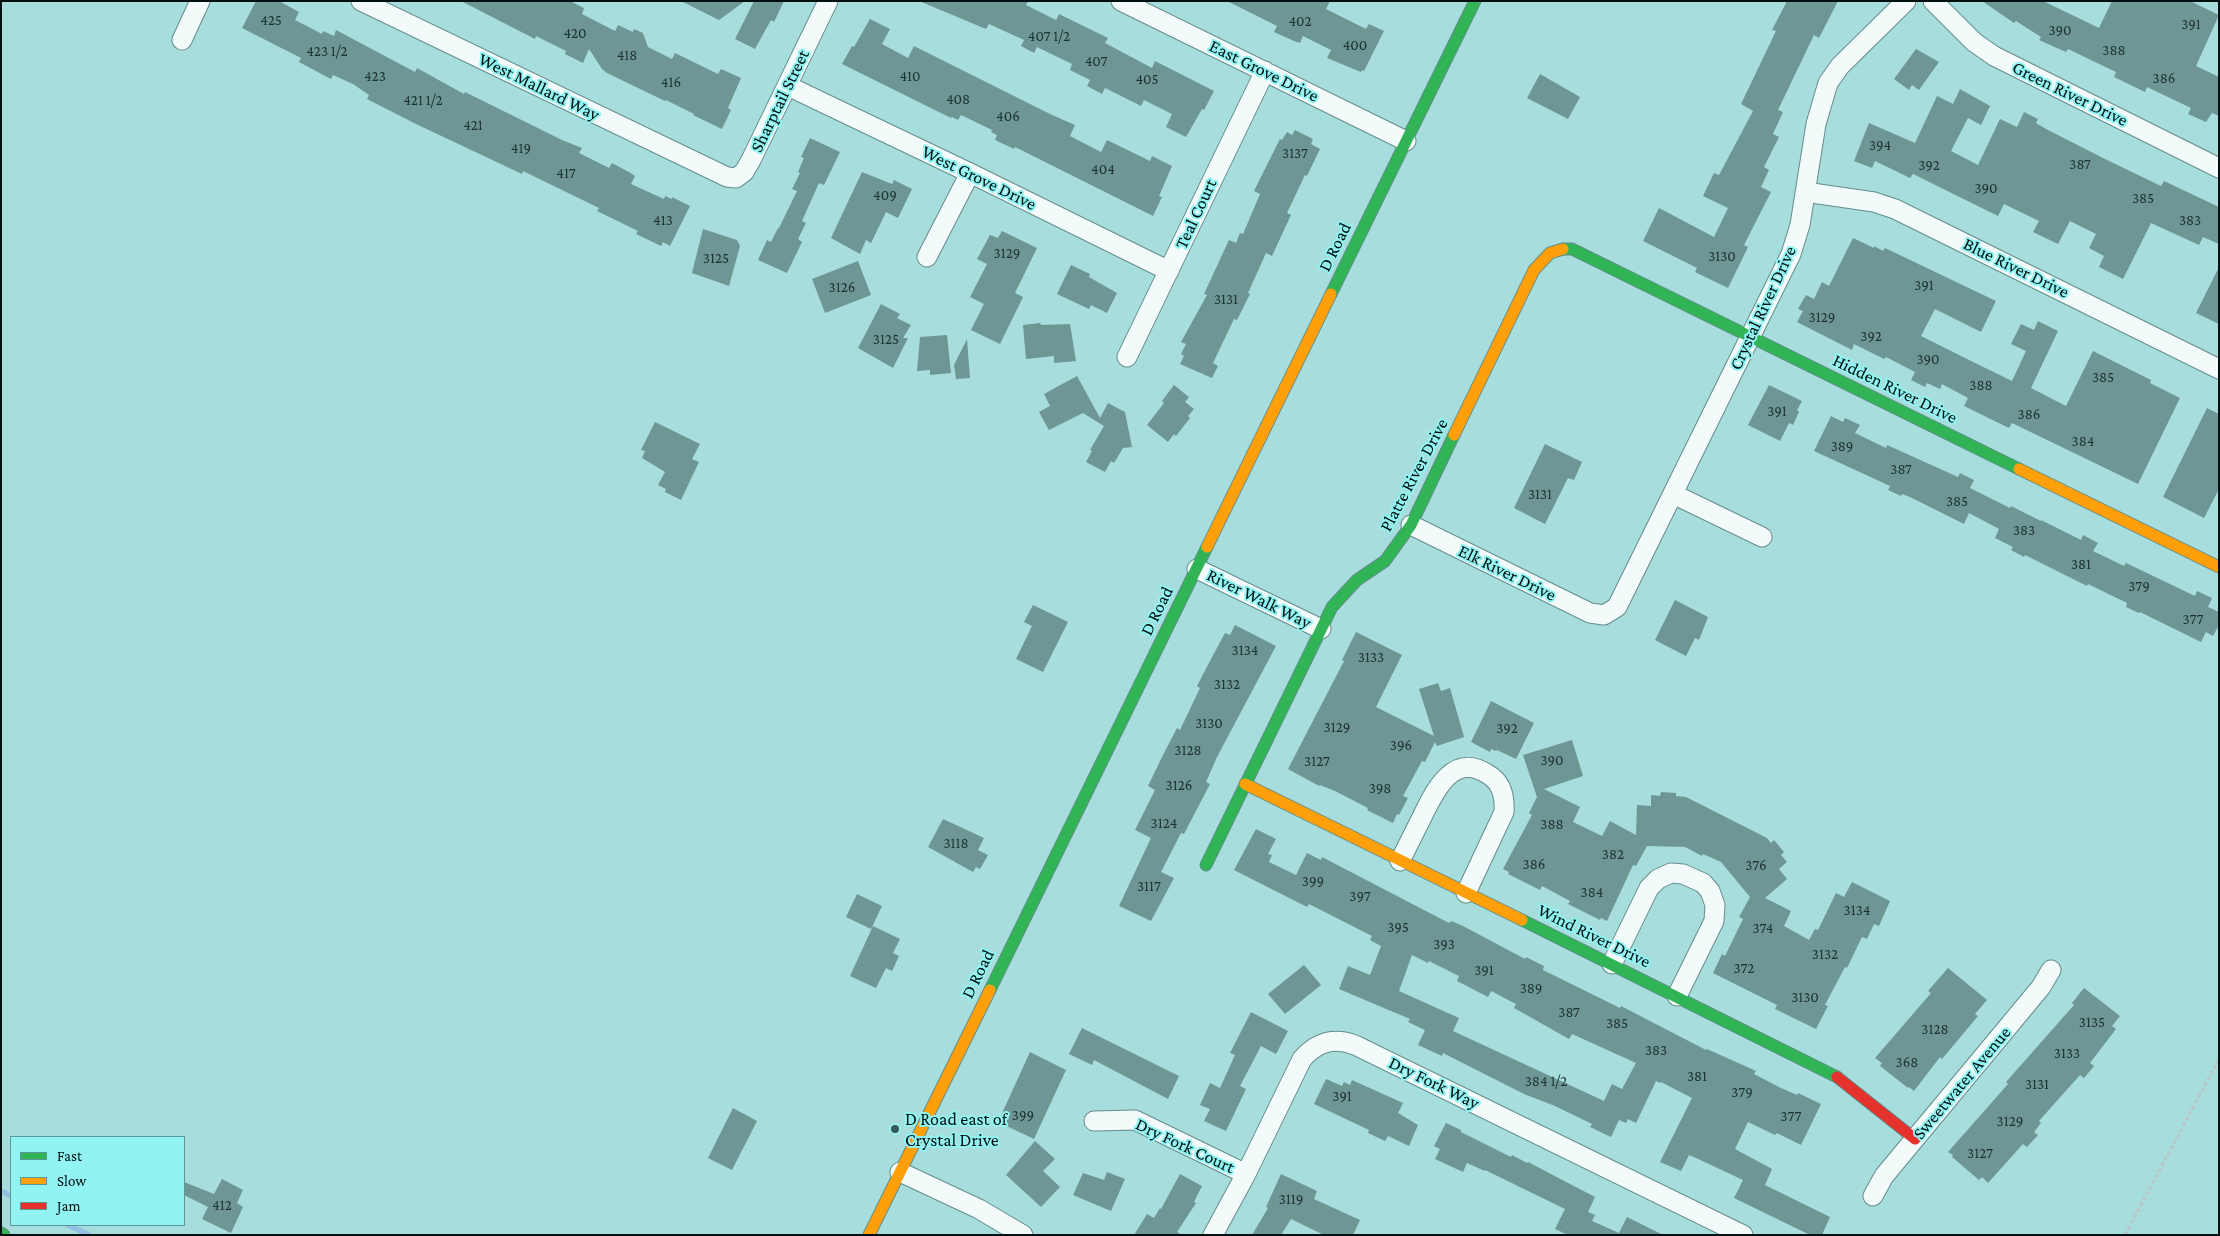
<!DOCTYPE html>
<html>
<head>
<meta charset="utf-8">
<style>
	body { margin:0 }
	#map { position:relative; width:2220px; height:1236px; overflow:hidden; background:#a7dddc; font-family:"Crimson Pro",serif }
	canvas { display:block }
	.frame { position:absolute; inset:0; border:2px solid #001010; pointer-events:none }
	.legend { position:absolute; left:10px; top:1136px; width:175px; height:90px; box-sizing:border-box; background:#91f3f2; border:1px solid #579898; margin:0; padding:6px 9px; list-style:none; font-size:15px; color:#001010 }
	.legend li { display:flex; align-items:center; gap:10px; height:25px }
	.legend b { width:25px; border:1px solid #579898 }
</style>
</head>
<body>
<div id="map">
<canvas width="2220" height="1236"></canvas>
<div class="frame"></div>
<ul class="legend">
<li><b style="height:6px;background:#30b455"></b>Fast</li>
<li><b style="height:6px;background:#ff9f0a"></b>Slow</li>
<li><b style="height:6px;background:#e5322d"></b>Jam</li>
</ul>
</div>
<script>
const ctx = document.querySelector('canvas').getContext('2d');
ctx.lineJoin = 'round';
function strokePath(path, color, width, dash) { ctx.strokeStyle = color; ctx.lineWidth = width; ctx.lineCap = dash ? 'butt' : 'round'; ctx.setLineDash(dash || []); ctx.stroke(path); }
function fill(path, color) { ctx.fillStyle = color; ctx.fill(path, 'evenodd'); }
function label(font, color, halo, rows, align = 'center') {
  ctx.font = font + ' "Crimson Pro",serif'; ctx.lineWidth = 4; ctx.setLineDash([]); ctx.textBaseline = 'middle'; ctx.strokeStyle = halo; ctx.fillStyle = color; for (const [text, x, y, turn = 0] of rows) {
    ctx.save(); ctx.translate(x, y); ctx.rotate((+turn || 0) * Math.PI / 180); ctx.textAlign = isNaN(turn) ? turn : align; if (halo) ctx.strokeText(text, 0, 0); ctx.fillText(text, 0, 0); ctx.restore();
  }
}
const stream = new Path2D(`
	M1,1191l10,5
	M68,1225l21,10`);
const building = new Path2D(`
	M256,1h23l20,11 -4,8 27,14 1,-3 11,5 2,-6 79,42 2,-4 47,26 1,-2 97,48 20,8 -3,5 30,15 3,-5 17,9 6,4 -4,8 33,15 1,-3 7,3v-2l18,9 -20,40 -7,-4 -2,4 -25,-12 2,-3 -41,-20 2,-3 -76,-37 -1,3 -106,-50 -49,-25 2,-4 -16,-11 -20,-9 -2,4 -32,-17 2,-4 -59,-30z
	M461,1h109l14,7 -2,6 33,17 3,-6 15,7 1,-3 9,4 5,14 24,12 3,-6 43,21 3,-5 20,9 -13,30 3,2 -9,19 -29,-14 1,-1 -28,-14 -1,1 -58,-28 -5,-4 -13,-20 -6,14 -18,-9 1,-3 -30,-15 -1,3z
	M681,1h64l-26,19z
	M754,1h30l-10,21 -3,-2 -16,29 -20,-10z
	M919,1h109l-2,4 30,15 3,-6 49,24 -3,5 47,25 3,-7 59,30 -10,19 -2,-1 -16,28 -20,-10 6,-13 -28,-14 -3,6 -36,-18 -3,6 -15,-8 3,-6 -20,-10 2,-6 -35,-17 -3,6 -13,-7 3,-6 -35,-16 -3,5z
	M1227,1h103l-4,8 40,20 3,-5 15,7 -20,40 -2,-1 -1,2 -34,-14 4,-8 -28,-14 -3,7 -6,-2 -20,-9 3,-6z
	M1787,1h51l-19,37 -5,-3 -36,75 5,2 -10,22 6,3 -15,30 5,3 -8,17 10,5 -27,53 4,2 -20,41 -33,-16 2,-4 -54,-27 16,-33 55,29 14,-29 -25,-12 11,-23 5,2 34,-64 -12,-7 35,-73 -4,-1z
	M1982,1h61l56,27 13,-27h78l29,14 -23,51 23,11v39l-7,-3 -6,9 -18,-8 3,-6 -44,-21 -2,5 -31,-15 2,-5 -48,-23 -2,3 -27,-12 2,-3 -25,-16 -2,2z
	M870,19l20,10 -8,15 26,14 6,-12 136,68 25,11 -5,11 31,16 6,-12 43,21 2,-5 20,10 -13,30 3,1 -9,19 -138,-69 -1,2 -19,-9 2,-5 -6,-3 1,-2 -31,-15 -3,5 -6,-3 -1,1 -109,-54 10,-18 2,1z
	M1916,49l23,13 -20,28 -7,-5 -3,5 -15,-11z
	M1540,74l40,23 -12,22 -41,-21z
	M1960,89l30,17 -9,19 -13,-7 -17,33 27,14 22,-46 17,8 7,-15 14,7 -2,4 12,7 59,30 54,26 3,-5 55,26v37l-16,-7 -4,8 -48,-22 -28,56 -24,-12 5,-11 -15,-8 7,-14 -26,-13 -12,23 -25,-12 6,-11 -35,-17 -6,12 -85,-42 -3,4 -35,-17 -3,7 -18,-7 15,-38 46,20 22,-47 16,8z
	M1295,130l18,9 -2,5 9,5 -13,27 -2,-1 -18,38 4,2 -19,41 -6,-3 -18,40 2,1 -13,26 -3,-1 -21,44 5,3 -6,12 -32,-14 4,-8 -3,-2 5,-10 -5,-2 26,-47 -3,-1 25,-54 7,3 4,-10 3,1 17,-40 -6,-3 26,-52 2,1 5,-8 5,3z
	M810,138l30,14 -16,33 -5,-2 -17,38 4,2 -8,16 4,3 -15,31 -29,-13 9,-20 4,2 7,-14h1l18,-37 -5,-2 8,-16 -2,-1 6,-14 -3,-1z
	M862,172l30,12 2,-4 18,9 -14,29 -12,-6 -15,31 -5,-3 -6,14 -29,-16z
	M703,229l34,11 3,6 -11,40 -37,-13z
	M1002,231l35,17 -22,45 8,4 -23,47 -29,-14 13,-26 -14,-7 17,-33 -10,-5 13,-24 8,3z
	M1853,238l21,10v-2l9,5 2,-3 111,53 -15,31 -46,-23 -14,27 46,23 45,22 14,-30 -15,-7 10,-20 13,6 4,-9 20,10 -27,57 35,18 27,-55 58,29 -1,3 30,15 -42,86 -126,-61 -3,5 -45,-22 4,-8 -26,-14 -2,5 -13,-6 -2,4 -14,-7 4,-8 -29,-15 -2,2 -30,-15 -2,6 -55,-28 6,-11 -5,-2 8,-14 8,4 8,-17 7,4z
	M858,261l13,34 -46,18 -13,-34z
	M1071,265l19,9 -1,3 28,16 -10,20 -16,-8 -2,4 -32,-15z
	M2219,267v57l-23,-11z
	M881,304l19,10 -3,4 14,7 -8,13h5l-15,30 -35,-20z
	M1040,323l1,2 29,-1 6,37 -22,2v-7l-28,3 -3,-34z
	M947,335l4,38 -21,2v-5l-13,1 3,-34z
	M967,339l3,39 -14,1 -2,-14z
	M1077,376l23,42 8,-15 17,9 7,35 -9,1 -9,15 -3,-2 -6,11 -19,-10 6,-11 -2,-1 14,-24 -21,-13 -34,17 -10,-18 11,-6 -6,-12z
	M1174,385l15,12 -4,5 9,7 -6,7 2,2 -14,18 -2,-2 -6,8 -21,-17 17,-22 -2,-2z
	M1769,385l33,16 -5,9 2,2 -6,13 -4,-2 -9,18 -32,-16z
	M2207,408l12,6v75l-15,29 -41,-21z
	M1831,416l12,6 2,-4 15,7 -5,8 31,15 1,-3 71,32 2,-4 14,7 -4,8 40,20 1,-2 30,15v-1l40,20 2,-5 15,8 -5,8 31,15 2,-3 69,33 2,-5 15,7 -4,9 11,5v13l-6,11 -7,-4 -5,10 -61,-30 -1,1 -13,-6 1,-4 -39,-19 -1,2 -62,-31 -1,2 -13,-7 2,-3 -18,-9 4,-9 -30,-16 -5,11 -52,-26 -10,-4 -1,2 -13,-6 2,-4 -76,-35z
	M655,422l45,22 -8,15 7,3 -18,38 -16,-8 1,-3 -8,-4 7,-13 -23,-14 3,-7 -4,-1z
	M1545,444l37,18 -8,18 -6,-2 -23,46 -31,-16z
	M1675,600l33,17 -9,23 -4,-2 -9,18 -31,-16z
	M1033,605l35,17 -25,50 -27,-13 16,-33 -8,-4z
	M1235,625l41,21 -59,111 -11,25 4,2 -26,50 -3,-1 -20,39 13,6 -23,43 -32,-15 32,-68 -16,-8 20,-40 -7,-4 15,-31 14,-27 3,2 20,-42 -3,-2 14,-27 14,-26 5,2z
	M1356,632l46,23 -26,52 58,29 -15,-47 19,-6 3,8 9,-3 14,49 -27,9 -2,-4 -10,20 -3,-1 -19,35 5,2 -9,17 -2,-1 -4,9 -26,-13 1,-2 -33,-17 -15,-6 -1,1 -31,-17 56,-108 -2,-1z
	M1491,701l43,22 -18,36 -19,-9 -1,1 -5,-2 -1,3 -19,-10z
	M1572,740l11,36 -39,13 36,18 -7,15 29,14 8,-15 26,14 1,-30 14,1v-11l9,1 1,-4 15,1v3l10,1 81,41 4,5 3,-3 10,12 -3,3 6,7 -8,7 8,10 -22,19 26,13 -7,15 25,14 6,-11 3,1 18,-37 8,4 8,-15 38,19 -11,25 -5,-2 -7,15 -5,-2 -15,31 -2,-1 -20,38 3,1 -12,23 -41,-20 2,-4 -64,-32 9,-19 3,2 18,-37 -4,-2 11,-20 -29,-35 -18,-8 -1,2 -17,-9 -38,-1 -11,20 -3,-1 -26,56 -6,-3 -1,2 -32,-16 2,-3 -28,-15 -2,4 -32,-16 1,-2 -6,-3 29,-54 -3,-2 8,-16 -14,-42z
	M943,819l41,19 -6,12 10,5 -8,14 -4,-2 -3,5 -45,-25z
	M1256,829l20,10 -8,15 4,1 -3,7 27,13 11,-22 14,7 1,-3 127,66 2,-2 12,5 62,33 1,-2 18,9 -1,4 77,38 1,-2 85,44 1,-1 49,22 -2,3 27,14 16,7 1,-2 23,11 -20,41 -24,-12 -2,2 -27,-13 -13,27 37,20 -7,16 65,32 -8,18h-12l-76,-37 9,-18 -47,-22 -7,-3 -8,16 -21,-9 32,-64 -31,-16 -1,1 -4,-2 -20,42 -8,-4 -2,4 -7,-3 -8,17 -21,-10 2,-3 -37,-18 -31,-12 -81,-41 -1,3 -24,-11 7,-15 -17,-8 2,-3 -71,-30 9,-23 22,9 11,-29 -11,-6 2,-4 -63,-32 -2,3 -73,-37zM1412,955l16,8 1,-2 30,15 -2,5 31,16 3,-6 25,13 -2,4 55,31 3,-5 64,29 -14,26 -10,-5 -8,17 -151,-70 6,-13 -60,-27z
	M857,894l25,12 -11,23 -25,-12z
	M873,926l27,13 -7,14 6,3 -7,15 -6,-3 -10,20 -26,-12z
	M1304,965l17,20 -36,29 -17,-20z
	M1948,968l39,32 -12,14 3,2 -36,43 -2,-2 -26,34 -5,-4 -1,1 -28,-22 2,-3 -7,-5 56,-65 -3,-2z
	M2084,988l36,28 -8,10 4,3 -26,34 4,3 -10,12 -4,-3 -41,46 2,2 -7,9 4,3 -11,12 -4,-3 -35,39 -6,-6 -3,3 -27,-23 1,-2 -5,-3 60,-68 -2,-2 68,-77 -2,-2z
	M1251,1012l37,19 -12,23 -15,-8 -21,40 6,3 -20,42 -22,-10 6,-12 -10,-4 10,-22 10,5 15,-33 -5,-2z
	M1082,1028l97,48 -11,23 -74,-39 -2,5 -23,-11z
	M1030,1052l36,18 -32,69 -36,-17z
	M1326,1079l16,7 2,-4 6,3 2,-5 51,23 -5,10 20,12 -9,21 -21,-10 -3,5 -17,-8 1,-3 -55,-26z
	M733,1108l24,13 -25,49 -24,-12z
	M1446,1123l15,7v2l50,25 1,-2 15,8 1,-1 67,35 -7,15 7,3 -3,6 27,12 8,-16 36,18h-95l-13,-6 10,-20 -80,-39v1l-18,-8 -4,9 -28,-13 5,-10 -6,-3z
	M1035,1141l20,18 -12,12 17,16 -19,20 -35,-32z
	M1107,1172l18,7 -14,32 -38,-16 10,-22 21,7z
	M1180,1174l22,12 -8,16 2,1 -19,29 5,3h-48l13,-21 7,4 6,-10 1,1z
	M1281,1174l36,17 -3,8 46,21 -7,15h-29l-33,-16 -10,16h-29l16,-27 -2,-1z
	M222,1179l21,11 -6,13 6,4 -12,26 -29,-14 6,-12 -24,-12v-13l30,12z`);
const path = new Path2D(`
	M2125,1235l94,-176`);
const street = new Path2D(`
	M361,1l366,176 9,1 8,-6 7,-12 77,-159
	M1121,1l285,140
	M1933,1l41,41 20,14 225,112
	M182,40l18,-39
	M788,86l182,87 199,98
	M1805,192l69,10 21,7 324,160
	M927,257l43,-84
	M1127,357l138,-286
	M1673,494l89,43
	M1411,525l179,88 14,2 13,-8 174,-353 9,-29 16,-101 12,-41 12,-17 66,-65
	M1197,569l124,60
	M1400,861c7,-14 14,-28 21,-42 13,-26 31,-69 68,-44 13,8 16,22 15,37l-38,81
	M1612,964l37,-76 9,-9 13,-6 12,1 20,9 7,8 5,14 -1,16 -37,75
	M1094,1121l41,-1 111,54
	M900,1172l79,37 44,26
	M1873,1196l11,-20 157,-189 10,-17
	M1213,1235l33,-61 56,-115c15,-17 32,-22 53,-14l388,190`);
const fast = new Path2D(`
	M1563,249h9l447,220
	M1331,294l144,-293
	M1206,865l126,-258 25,-27 28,-19 26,-36 43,-90
	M1522,920l315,157
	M990,990l217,-443
	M1,1233l3,2`);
const slow = new Path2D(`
	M1454,435l80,-165 16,-17 13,-4
	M2019,469l200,98
	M1207,547l124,-253
	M1245,784l277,136
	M869,1235l121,-245`);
const jam = new Path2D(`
	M1837,1077l78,62`);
const markers = [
	[895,1129,5,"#3a5857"]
];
const numberNames = [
	["425",271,20],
	["402",1300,21],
	["391",2191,24],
	["390",2060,30],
	["420",575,33],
	["407 1/2",1049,36],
	["400",1355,45],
	["388",2114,50],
	["423 1/2",327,51],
	["418",627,55],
	["407",1096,61],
	["423",375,76],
	["410",910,76],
	["386",2164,78],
	["405",1147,79],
	["416",671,82],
	["408",958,99],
	["421 1/2",423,100],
	["406",1008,116],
	["421",473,125],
	["394",1880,145],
	["419",521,148],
	["3137",1295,153],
	["387",2080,164],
	["392",1929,165],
	["404",1103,169],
	["417",566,173],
	["390",1986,188],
	["409",885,195],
	["385",2143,198],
	["413",663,220],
	["383",2190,220],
	["3129",1007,253],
	["3130",1722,256],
	["3125",716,258],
	["391",1924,285],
	["3126",842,287],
	["3131",1226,299],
	["3129",1822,317],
	["392",1871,336],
	["3125",886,339],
	["390",1928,359],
	["385",2103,377],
	["388",1981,385],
	["391",1777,411],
	["386",2029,414],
	["384",2083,441],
	["389",1842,446],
	["387",1901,469],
	["3131",1540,494],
	["385",1957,501],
	["383",2024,530],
	["381",2081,564],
	["379",2139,586],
	["377",2193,619],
	["3134",1245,650],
	["3133",1371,657],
	["3132",1227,684],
	["3130",1209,723],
	["3129",1337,727],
	["392",1507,728],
	["396",1401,745],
	["3128",1188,750],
	["390",1552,760],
	["3127",1317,761],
	["3126",1179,785],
	["398",1380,788],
	["3124",1164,823],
	["388",1552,824],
	["3118",956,843],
	["382",1613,854],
	["386",1534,864],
	["376",1756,865],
	["399",1313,881],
	["3117",1149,886],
	["384",1592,892],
	["397",1360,896],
	["3134",1857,910],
	["395",1398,927],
	["374",1763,928],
	["393",1444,944],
	["3132",1825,954],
	["372",1744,968],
	["391",1484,970],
	["389",1531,988],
	["3130",1805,997],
	["387",1569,1012],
	["3135",2092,1022],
	["385",1617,1023],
	["3128",1935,1029],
	["383",1656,1050],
	["3133",2067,1053],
	["368",1907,1062],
	["381",1697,1076],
	["384 1/2",1546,1081],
	["3131",2037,1084],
	["379",1742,1092],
	["391",1342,1096],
	["399",1023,1115],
	["377",1791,1116],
	["3129",2010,1121],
	["3127",1980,1153],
	["3119",1291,1199],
	["412",222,1205]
];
const streetNames = [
	["East Grove Drive",1264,71,26],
	["West Mallard Way",539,87,26],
	["Green River Drive",2070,94,26],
	["Sharptail Street",780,101,-64],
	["West Grove Drive",979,178,26],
	["Teal Court",1196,214,-65],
	["D Road",1335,247,-64],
	["Blue River Drive",2016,268,26],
	["Crystal River Drive",1763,308,-65],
	["Hidden River Drive",1895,389,26],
	["Platte River Drive",1414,475,-62],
	["Elk River Drive",1507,573,26],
	["River Walk Way",1259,599,26],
	["D Road",1157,611,-64],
	["Wind River Drive",1594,936,26],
	["D Road",978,974,-64],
	["Dry Fork Way",1434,1083,26],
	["Sweetwater Avenue",1962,1083,-50],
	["Dry Fork Court",1185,1146,25]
];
const poiNames = [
	["D Road east of",905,1119],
	["Crystal Drive",905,1140]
];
strokePath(stream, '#93bfe0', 5.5);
fill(building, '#6e9695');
strokePath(street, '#648d8c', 21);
strokePath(fast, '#648d8c', 13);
strokePath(slow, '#648d8c', 13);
strokePath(jam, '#648d8c', 13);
strokePath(path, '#b8c7c7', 3, [4, 2.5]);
strokePath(street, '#f2fafa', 19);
strokePath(fast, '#30b455', 11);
strokePath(slow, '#ff9f0a', 11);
strokePath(jam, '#e5322d', 11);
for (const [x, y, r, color] of markers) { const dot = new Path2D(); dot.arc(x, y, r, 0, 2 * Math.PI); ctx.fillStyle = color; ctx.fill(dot); strokePath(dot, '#91f3f2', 2); }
label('15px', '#1c3231', null, numberNames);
label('18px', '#001010', '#91f3f2', streetNames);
label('18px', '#001010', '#91f3f2', poiNames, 'left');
</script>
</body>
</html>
